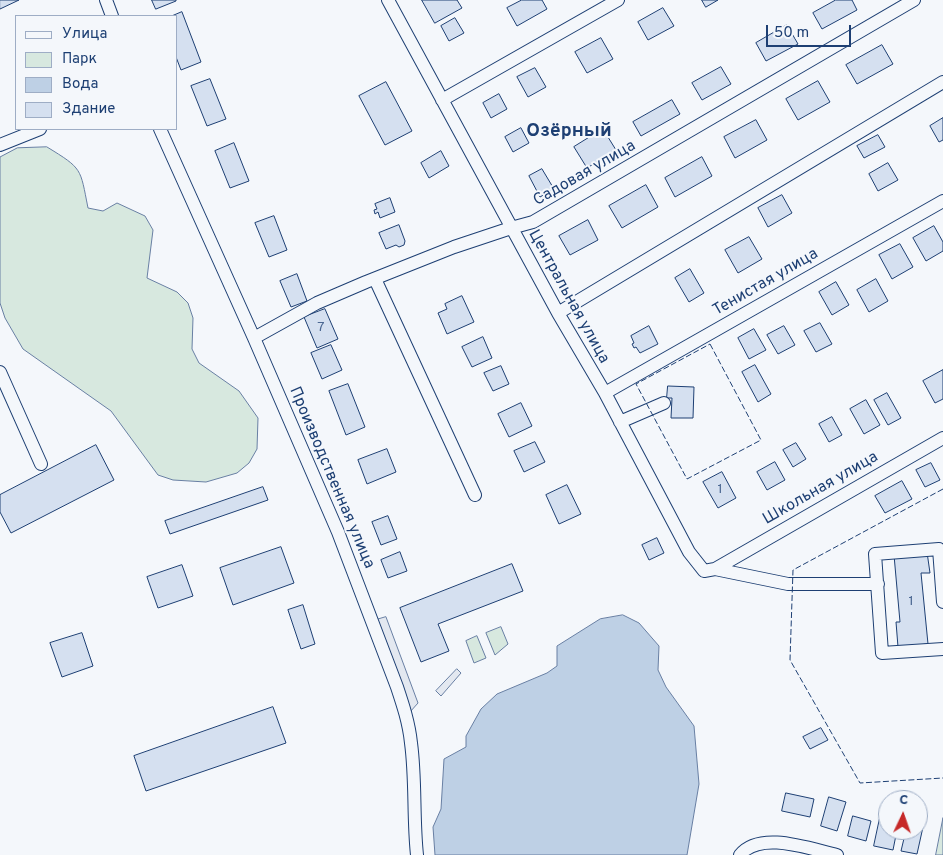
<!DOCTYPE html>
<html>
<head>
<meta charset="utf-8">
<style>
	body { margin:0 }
	#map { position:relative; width:943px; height:855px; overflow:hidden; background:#f4f7fb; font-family:Overpass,sans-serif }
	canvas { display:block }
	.legend { position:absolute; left:15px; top:15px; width:162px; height:115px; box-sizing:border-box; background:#f4f7fb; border:1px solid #9eadc5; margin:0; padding:6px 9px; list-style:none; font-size:15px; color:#1d3f73 }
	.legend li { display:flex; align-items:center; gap:10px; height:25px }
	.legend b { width:25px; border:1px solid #9eadc5 }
	.north { position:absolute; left:878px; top:790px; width:50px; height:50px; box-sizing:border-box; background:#f4f7fb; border:1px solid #9eadc5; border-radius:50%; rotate:3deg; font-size:14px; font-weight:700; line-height:20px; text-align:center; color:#1d3f73 }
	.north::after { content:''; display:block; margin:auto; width:18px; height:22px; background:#c62828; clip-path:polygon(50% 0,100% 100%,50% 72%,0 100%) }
	.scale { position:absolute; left:766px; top:25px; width:85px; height:22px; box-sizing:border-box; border:2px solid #1d3f73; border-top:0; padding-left:6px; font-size:15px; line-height:18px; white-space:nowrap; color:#1d3f73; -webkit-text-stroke:4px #f4f7fb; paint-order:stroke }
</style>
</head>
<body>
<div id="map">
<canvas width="943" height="855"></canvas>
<ul class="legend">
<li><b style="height:6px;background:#f4f7fb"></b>Улица</li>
<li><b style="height:14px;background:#d7e8df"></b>Парк</li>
<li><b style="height:14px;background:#bed0e5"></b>Вода</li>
<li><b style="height:14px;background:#d5e0f0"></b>Здание</li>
</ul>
<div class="north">С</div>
<div class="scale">50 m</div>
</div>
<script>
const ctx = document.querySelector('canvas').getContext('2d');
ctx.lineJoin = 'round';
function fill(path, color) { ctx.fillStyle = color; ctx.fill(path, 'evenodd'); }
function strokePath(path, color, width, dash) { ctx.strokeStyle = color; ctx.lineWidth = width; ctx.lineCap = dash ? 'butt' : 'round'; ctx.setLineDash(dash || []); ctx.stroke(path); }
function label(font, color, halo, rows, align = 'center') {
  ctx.font = font + ' Overpass,sans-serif'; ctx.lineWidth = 4; ctx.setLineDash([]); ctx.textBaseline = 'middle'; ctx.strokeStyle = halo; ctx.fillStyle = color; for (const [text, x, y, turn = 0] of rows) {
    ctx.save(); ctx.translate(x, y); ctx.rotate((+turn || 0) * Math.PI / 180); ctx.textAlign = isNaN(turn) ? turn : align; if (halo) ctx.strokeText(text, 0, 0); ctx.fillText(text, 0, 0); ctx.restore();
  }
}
const green = new Path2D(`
	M47,147c36,22 33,21 41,61l15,3 14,-8 28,13 8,14 -6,48 30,14 11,11 5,15 -1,31 7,14 40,28 19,27 -1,31 -8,14 -12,10 -31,9 -33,-2 -15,-5 -47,-64 -88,-62 -18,-31 -5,-15v-146l17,-9z
	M501,627l7,17 -13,11 -9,-22z
	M477,636l9,22 -12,5 -8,-22z
	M943,818v37h-7z`);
const parking = new Path2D(`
	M386,617l32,86 -8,9 -34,-92z
	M457,669l4,4 -20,23 -5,-5z`);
const water = new Path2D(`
	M623,615l16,8 20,23 -1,24 8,17 28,39 5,58 -12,71h-252l-2,-28 8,-18 3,-50 22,-12v-11l15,-27 16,-15 50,-21 10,-7v-20l43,-27z`);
const building = new Path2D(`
	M0,0h19l-19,9z
	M152,0h24v1l-20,8z
	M422,0h35l5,8 -27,15z
	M522,0h20l5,9 -30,17 -10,-18z
	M702,0h16l-12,7z
	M836,0h16l5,10 -35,19 -9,-16z
	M663,8l11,18 -26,14 -10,-18z
	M182,12l19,50 -20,8 -5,-13v-41h-4z
	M455,18l9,15 -15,8 -8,-15z
	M787,25l11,19 -32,17 -10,-18z
	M601,38l12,21 -26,14 -12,-21z
	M882,45l11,19 -36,20 -11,-19z
	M721,67l10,17 -29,16 -10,-17z
	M535,68l11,19 -18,10 -11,-20z
	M210,79l16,40 -19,7 -16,-40z
	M818,81l12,21 -32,18 -12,-21z
	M386,82l26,49 -27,14 -26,-49z
	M499,94l8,15 -16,9 -8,-15z
	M672,100l8,14 -39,22 -8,-14z
	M943,118v22l-4,2 -9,-16z
	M756,120l11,20 -32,18 -11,-21z
	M521,128l8,15 -16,9 -8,-15z
	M603,129l13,21 -29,18 -13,-21z
	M878,135l7,12 -21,11 -7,-12z
	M234,143l15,38 -19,7 -15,-37z
	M441,151l8,15 -20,12 -8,-15z
	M702,157l10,19 -37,21 -10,-19z
	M888,163l10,17 -20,11 -9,-17z
	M542,169l12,20 -14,8 -11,-21z
	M646,185l12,22 -36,21 -13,-22z
	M782,195l10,18 -24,14 -10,-19z
	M390,198l5,14 -15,6 -2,-6 -3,2 -1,-4 3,-1 -2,-5z
	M274,216l13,34 -18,7 -14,-34z
	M588,220l10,20 -28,15 -11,-19z
	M399,225l6,16 -1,4 -5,2 -3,-2 -10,4 -7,-16z
	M934,226l9,16v9l-17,10 -13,-23z
	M749,237l13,22 -24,14 -13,-23z
	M900,244l13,23 -21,12 -13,-24z
	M690,269l14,24 -15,9 -14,-24z
	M297,274l10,27 -16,6 -11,-26z
	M876,279l12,22 -19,11 -12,-22z
	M836,282l13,23 -17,10 -13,-23z
	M462,296l12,26 -27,12 -9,-21 9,-4 -2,-5z
	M325,309l13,30 -21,9 -13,-31z
	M820,323l12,21 -16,8 -12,-21z
	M649,326l9,18 -18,9 -4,-6 -2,1 -2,-4 2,-1 -3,-7z
	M784,326l11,19 -17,9 -11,-19z
	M754,329l12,21 -17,9 -11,-21z
	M483,337l9,21 -20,9 -10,-20z
	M331,345l11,25 -20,9 -11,-26z
	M755,365l16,29 -13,8 -16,-30z
	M501,366l8,18 -16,7 -9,-18z
	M943,370v29l-8,4 -12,-22z
	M348,384l17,43 -19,8 -17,-44z
	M668,386l26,1 -1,31h-22l1,-20h-5z
	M887,393l14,25 -13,7 -14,-25z
	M866,400l14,25 -16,9 -14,-25z
	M521,403l11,23 -23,11 -11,-23z
	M832,417l10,18 -13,7 -10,-18z
	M535,442l10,20 -21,10 -10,-21z
	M796,443l10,16 -13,8 -10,-17z
	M96,445l18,35 -103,53 -11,-21v-17z
	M387,449l9,23 -29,12 -9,-24z
	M775,462l10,18 -18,10 -10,-18z
	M931,463l9,17 -15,7 -9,-17z
	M722,472l14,26 -18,10 -15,-26z
	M902,481l10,18 -27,14 -10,-17z
	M567,485l14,29 -22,10 -13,-29z
	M263,487l5,13 -98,34 -5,-13z
	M388,516l9,23 -16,6 -9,-23z
	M657,538l7,15 -15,7 -7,-15z
	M281,547l13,36 -61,22 -13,-37z
	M400,552l7,19 -19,7 -7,-18z
	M927,552l3,21h-9l7,71 -30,3 -2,-25h4l-6,-67z
	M512,564l11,27 -85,33 11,27 -28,11 -21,-54z
	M182,565l11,31 -35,12 -11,-31z
	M303,605l12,39 -14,5 -13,-39z
	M82,633l11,33 -31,11 -12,-34z
	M273,707l13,36 -140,48 -12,-35z
	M821,728l7,12 -18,9 -7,-12z
	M786,793l28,6 -4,18 -28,-6z
	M829,797l17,5 -9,29 -16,-5z
	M853,816l18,5 -5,20 -18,-5z
	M880,818l8,2v10h9l-4,20 -19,-4z
	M918,826l5,1 -6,27 -16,-3 5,-21h12z`);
const minor = new Path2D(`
	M106,0l6,16
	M388,0l170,313 47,80 84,159 15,19 11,-2 73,15h90
	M442,100l176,-100
	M160,129l94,209 84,194 59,155c6,18 12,36 14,56 5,37 2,75 6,112
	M0,145l40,-16
	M375,279l100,216
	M558,313l385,-231
	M254,338l63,-35 49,-21 88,-35 57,-19 22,-6 381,-222
	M0,372l41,92
	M605,393l338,-192
	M620,422l44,-19
	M715,569l228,-131
	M943,602l-4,-53 -64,5 7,99 61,-4
	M740,855c20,-25 70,-6 97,0`);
const fence = new Path2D(`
	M710,344l51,96 -74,39 -51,-95z
	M943,489l-150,81 -3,90 70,123 83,-5`);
const numberNames = [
	["7",321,328],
	["1",720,490],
	["1",911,602]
];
const streetNames = [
	["Садовая улица",585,174,-30],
	["Тенистая улица",766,283,-30],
	["Центральная улица",568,297,61],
	["Производственная улица",331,478,67],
	["Школьная улица",821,489,-30]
];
const quarterNames = [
	["Озёрный",569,132]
];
fill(green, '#d7e8df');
strokePath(green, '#687fa3', 1);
fill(parking, '#e3e8f0');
strokePath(parking, '#687fa3', 1);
fill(water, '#bed0e5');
strokePath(water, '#687fa3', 1);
fill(building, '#d5e0f0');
strokePath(building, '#1d3f73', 1);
strokePath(minor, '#1d3f73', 14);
strokePath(minor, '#f4f7fb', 12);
strokePath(fence, '#1d3f73', 1, [6, 2.5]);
label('14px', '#4b6792', null, numberNames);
label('16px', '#1d3f73', '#f4f7fb', streetNames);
label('bold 19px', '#1d3f73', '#f4f7fb', quarterNames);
</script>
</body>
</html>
